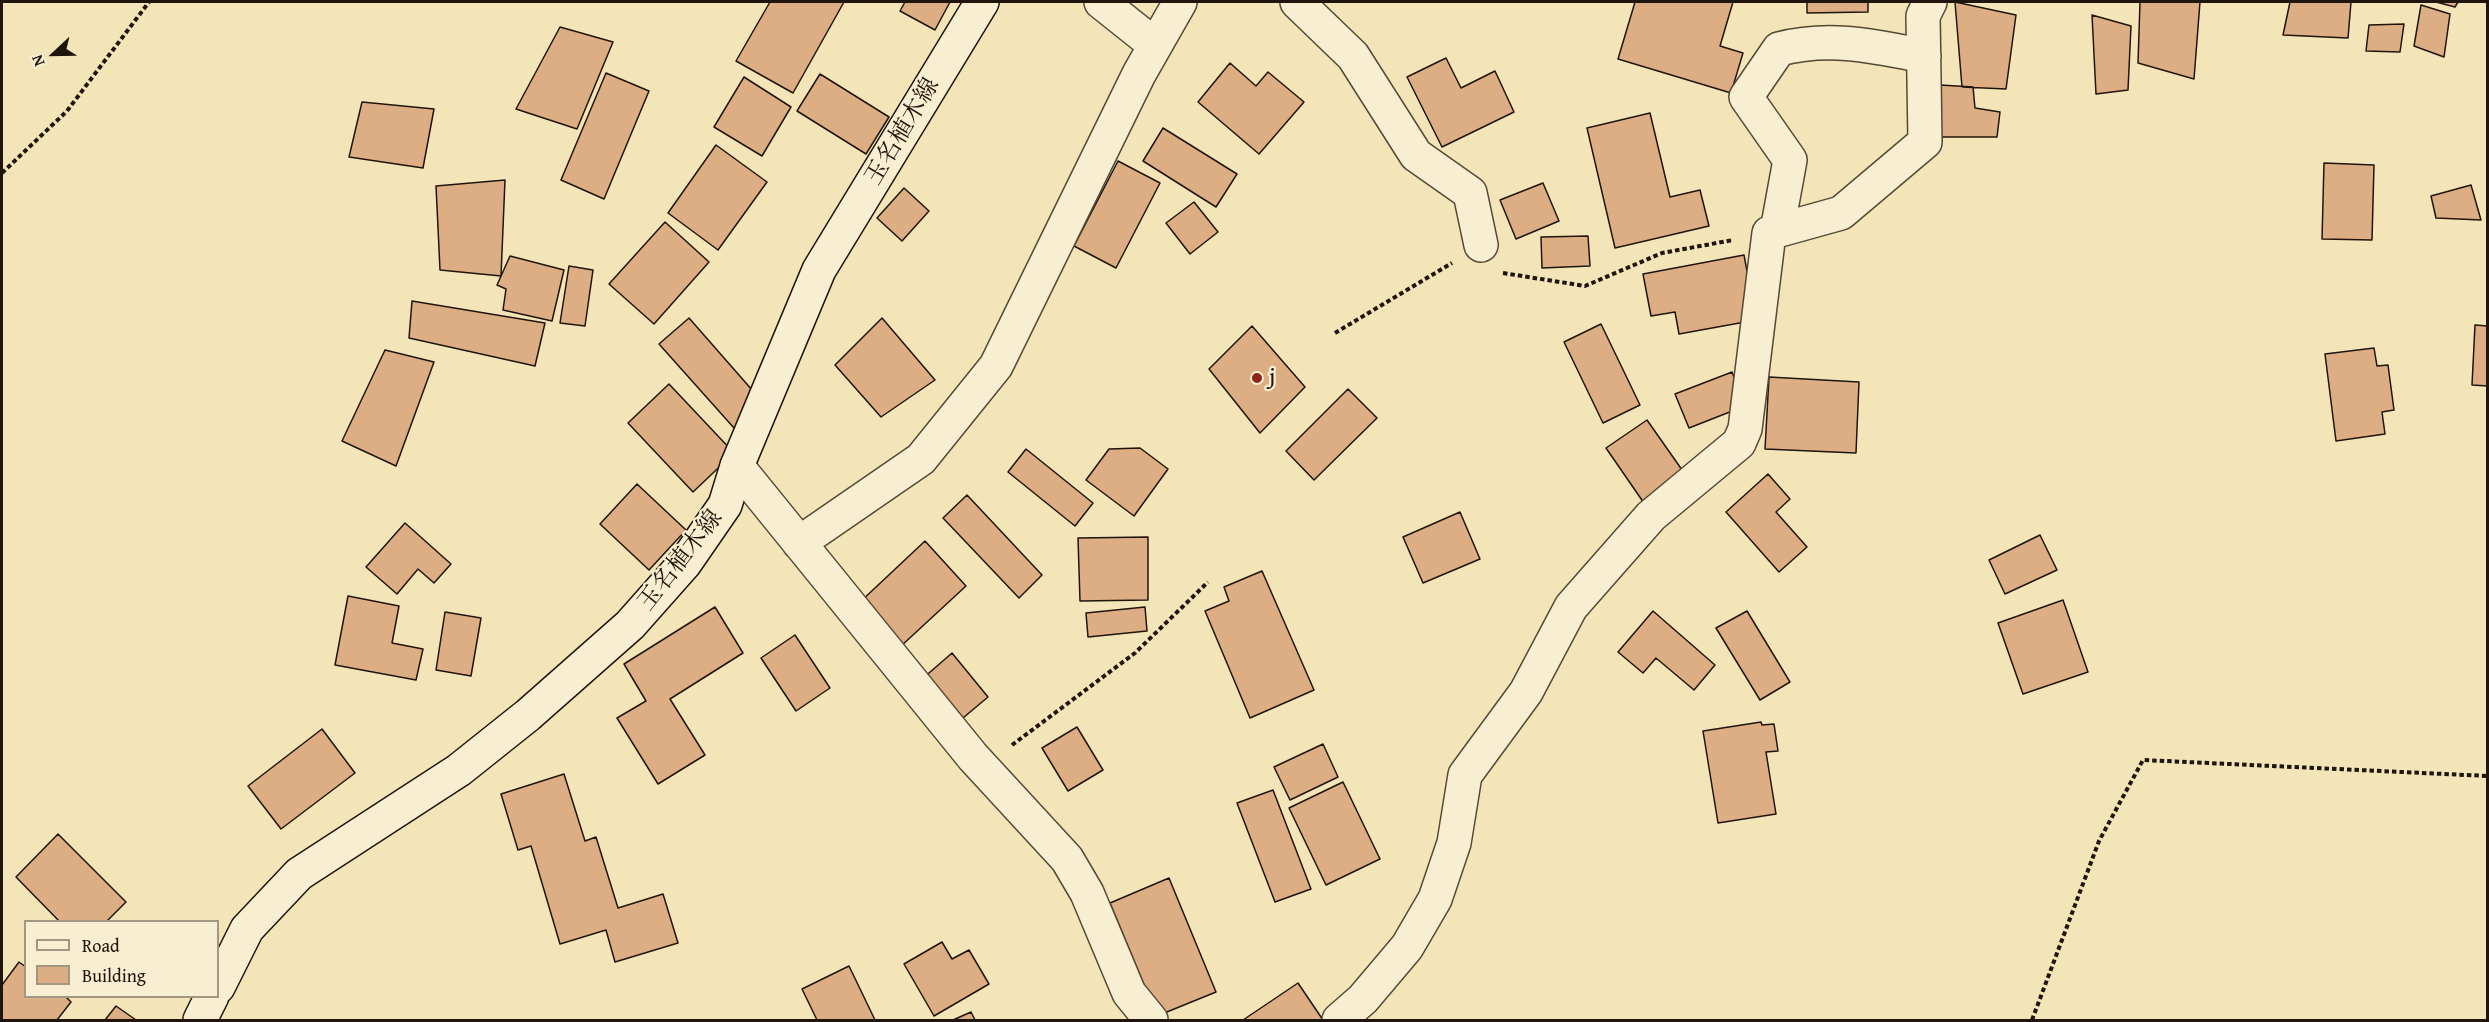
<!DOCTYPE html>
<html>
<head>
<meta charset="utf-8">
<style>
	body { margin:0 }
	#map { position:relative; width:2489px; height:1022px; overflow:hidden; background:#f4e5b8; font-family:"Gentium Book Plus",serif }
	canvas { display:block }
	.frame { position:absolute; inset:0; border:3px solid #1f150c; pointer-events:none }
	.legend { position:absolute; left:24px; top:920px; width:195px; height:78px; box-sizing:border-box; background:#f8eed1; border:2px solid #a19782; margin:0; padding:8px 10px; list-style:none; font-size:18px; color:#1f150c }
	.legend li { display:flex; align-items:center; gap:12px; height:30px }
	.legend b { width:30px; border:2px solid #a19782 }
	.north { position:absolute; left:24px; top:24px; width:60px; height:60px; -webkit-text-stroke:4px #f8eed1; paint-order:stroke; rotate:248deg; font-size:16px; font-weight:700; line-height:24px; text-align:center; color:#1f150c }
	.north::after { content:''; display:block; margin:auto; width:21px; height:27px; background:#1f150c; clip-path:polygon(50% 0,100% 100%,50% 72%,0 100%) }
</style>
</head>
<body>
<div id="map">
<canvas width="2489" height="1022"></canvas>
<div class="frame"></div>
<ul class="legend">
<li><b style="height:8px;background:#f8eed1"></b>Road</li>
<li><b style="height:16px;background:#ddad83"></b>Building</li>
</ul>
<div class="north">N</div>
</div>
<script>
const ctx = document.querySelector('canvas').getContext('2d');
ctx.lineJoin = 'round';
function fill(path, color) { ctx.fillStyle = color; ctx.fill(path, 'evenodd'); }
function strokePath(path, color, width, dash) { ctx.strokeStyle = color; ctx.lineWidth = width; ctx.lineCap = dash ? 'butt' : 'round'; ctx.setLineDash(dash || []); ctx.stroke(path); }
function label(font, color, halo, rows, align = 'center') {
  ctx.font = font + ' "Gentium Book Plus","Noto Serif JP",serif'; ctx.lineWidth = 4.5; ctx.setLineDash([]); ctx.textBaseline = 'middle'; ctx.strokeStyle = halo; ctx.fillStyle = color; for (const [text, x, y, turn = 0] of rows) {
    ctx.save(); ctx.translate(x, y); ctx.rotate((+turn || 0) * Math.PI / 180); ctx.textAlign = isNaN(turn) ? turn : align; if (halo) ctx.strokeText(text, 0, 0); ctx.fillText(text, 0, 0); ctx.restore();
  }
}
const building = new Path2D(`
	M770,2h74l-51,91 -57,-32z
	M905,2h45l-15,28 -35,-19z
	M1635,2h98l-13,44 23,7 -12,40 -113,-34z
	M1807,2h61v10l-61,1z
	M1955,2l61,13 -10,74 -44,-2z
	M2140,2h60l-6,77 -56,-16z
	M2290,2h61l-3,36 -65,-3z
	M2436,2h22l-3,5z
	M2421,5l29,9 -6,43 -30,-11z
	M2092,15l39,11 -3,64 -32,4z
	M2404,24l-4,28 -34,-1 3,-26z
	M560,27l53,15 -36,87 -61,-20z
	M1446,58l15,30 34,-17 19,41 -72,35 -35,-70z
	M1230,63l26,23 12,-14 36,30 -45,52 -61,-52z
	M606,73l43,18 -45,108 -43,-19z
	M820,74l69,43 -23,37 -69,-43z
	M744,77l47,30 -29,49 -48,-29z
	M1940,85l33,2 2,21 25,4 -3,25h-57z
	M362,102l72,7 -11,59 -74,-11z
	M1650,113l20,84 30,-7 9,36 -94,22 -28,-120z
	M1163,128l74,46 -21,33 -73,-46z
	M716,145l51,37 -49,68 -50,-37z
	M1118,161l42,22 -44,85 -42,-22z
	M2324,163l50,2 -2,75 -50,-1z
	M505,180l-4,96 -61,-6 -4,-84z
	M1543,183l16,38 -43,18 -16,-39z
	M2471,185l10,35 -45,-2 -5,-22z
	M904,188l25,23 -27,30 -25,-23z
	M1194,202l24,30 -28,22 -24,-31z
	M665,222l44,40 -55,62 -45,-40z
	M1588,236l2,30 -48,2 -1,-31z
	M1744,255l12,65 -77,14 -4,-22 -24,4 -8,-42z
	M510,256l54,14 -12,51 -49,-11 3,-21 -9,-4z
	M569,266l24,4 -8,56 -25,-3z
	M412,301l133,22 -10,43 -126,-28z
	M689,318l71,81 -4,10 -22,19 -75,-84z
	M882,318l53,62 -54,37 -46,-52z
	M1601,324l39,81 -37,18 -39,-81z
	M2475,325l13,1v60l-16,-1z
	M1252,326l53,61 -45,46 -51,-64z
	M2374,348l3,18 11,-1 6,45 -12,2 3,22 -49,7 -11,-87z
	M385,350l49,12 -38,104 -54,-25z
	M1732,372l13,34 -56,22 -14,-34z
	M1769,377l90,5 -3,71 -91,-4z
	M669,384l65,69 -41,39 -65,-69z
	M1348,389l29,29 -63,62 -28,-29z
	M1647,420l40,57 -41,29 -40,-58z
	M1140,448l28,21 -34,47 -48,-36 23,-31z
	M1026,449l67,54 -18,23 -67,-54z
	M1768,474l22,25 -14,13 31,35 -28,25 -53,-60z
	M637,484l49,46 -37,40 -49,-46z
	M967,495l75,80 -23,23 -76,-80z
	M1460,512l20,47 -57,24 -20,-46z
	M405,523l46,41 -17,19 -16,-14 -21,25 -31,-27z
	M2040,535l17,35 -52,24 -16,-34z
	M1148,537v63l-68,1 -2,-63z
	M925,541l41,45 -66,61 -41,-44z
	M1262,571l52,119 -64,28 -45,-107 24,-10 -5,-14z
	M348,596l51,10 -7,37 31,6 -7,31 -81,-15z
	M2063,600l25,72 -65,22 -25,-71z
	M715,607l28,46 -73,46 35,56 -47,29 -41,-66 29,-17 -22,-37z
	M1145,607l2,24 -59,6 -2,-24z
	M1653,611l62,54 -21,25 -38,-32 -13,15 -25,-21z
	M1747,611l43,71 -30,18 -44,-72z
	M445,612l36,6 -10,58 -35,-6z
	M795,635l35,53 -34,23 -35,-53z
	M952,653l36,44 -31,26 -36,-43z
	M1761,722l1,3 12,-1 4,27 -12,1 10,62 -58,9 -15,-92z
	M1077,727l26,43 -35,21 -26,-43z
	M322,729l33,44 -74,56 -33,-43z
	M1323,744l15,33 -48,23 -16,-33z
	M564,774l21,67 11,-4 22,71 45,-14 15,49 -63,19 -9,-32 -46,14 -29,-98 -13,4 -17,-56z
	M1343,782l37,77 -54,26 -37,-77z
	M1273,790l38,99 -36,13 -38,-99z
	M58,834l68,68 -20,20h-46l-44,-45z
	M1169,878l47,114 -59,24 -47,-113z
	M942,942l10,17 17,-9 20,34 -55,32 -30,-52z
	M19,962l7,5v29h39l6,6 -14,18h-55v-35z
	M849,966l26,54h-58l-15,-31z
	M1298,983l25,37h-80z
	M116,1006l20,14h-31z
	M971,1012l4,8h-22z`);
const path = new Path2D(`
	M2,173l65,-62 82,-109
	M1503,273l82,13 77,-33 71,-13
	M1335,333l117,-70
	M1012,745l123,-92 73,-71
	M2032,1020l67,-179 44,-81 345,16`);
const minor = new Path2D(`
	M1101,2l54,43
	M1297,2l56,54 63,99 54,38 11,52
	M1777,231l13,-71 -44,-63 33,-48c51,-13 94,-3 145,7
	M737,466l236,291 94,102 20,34 42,100 22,27
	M799,543l122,-84 75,-93 143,-292 41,-72
	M1339,1020l24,-21 44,-52 28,-48 19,-56 11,-68 61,-83 45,-85 80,-91 88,-73 6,-14 24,-196 72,-20 84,-71 -2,-126 7,-14`);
const secondary = new Path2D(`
	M218,987l29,-58 52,-55 160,-104 69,-55 102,-90 55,-62 40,-58 12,-39 82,-196 163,-268
	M200,1020l12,-24`);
const markers = [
	[1257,378,6,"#8f2418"]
];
const streetNames = [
	["玉名植木線",903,132,-59],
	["玉名植木線",681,561,-52]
];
const poiNames = [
	["j",1269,378]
];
fill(building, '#ddad83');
strokePath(building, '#1f150c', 1.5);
strokePath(minor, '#544937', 36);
strokePath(secondary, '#1f150c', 36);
strokePath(path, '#1f150c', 4, [4.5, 3]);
strokePath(minor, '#f8eed1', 33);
strokePath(secondary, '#f8eed1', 33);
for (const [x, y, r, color] of markers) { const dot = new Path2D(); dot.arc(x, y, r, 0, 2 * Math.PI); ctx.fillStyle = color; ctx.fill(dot); strokePath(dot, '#f8eed1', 2); }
label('24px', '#1f150c', '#f8eed1', streetNames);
label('24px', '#1f150c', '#f8eed1', poiNames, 'left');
</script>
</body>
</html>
